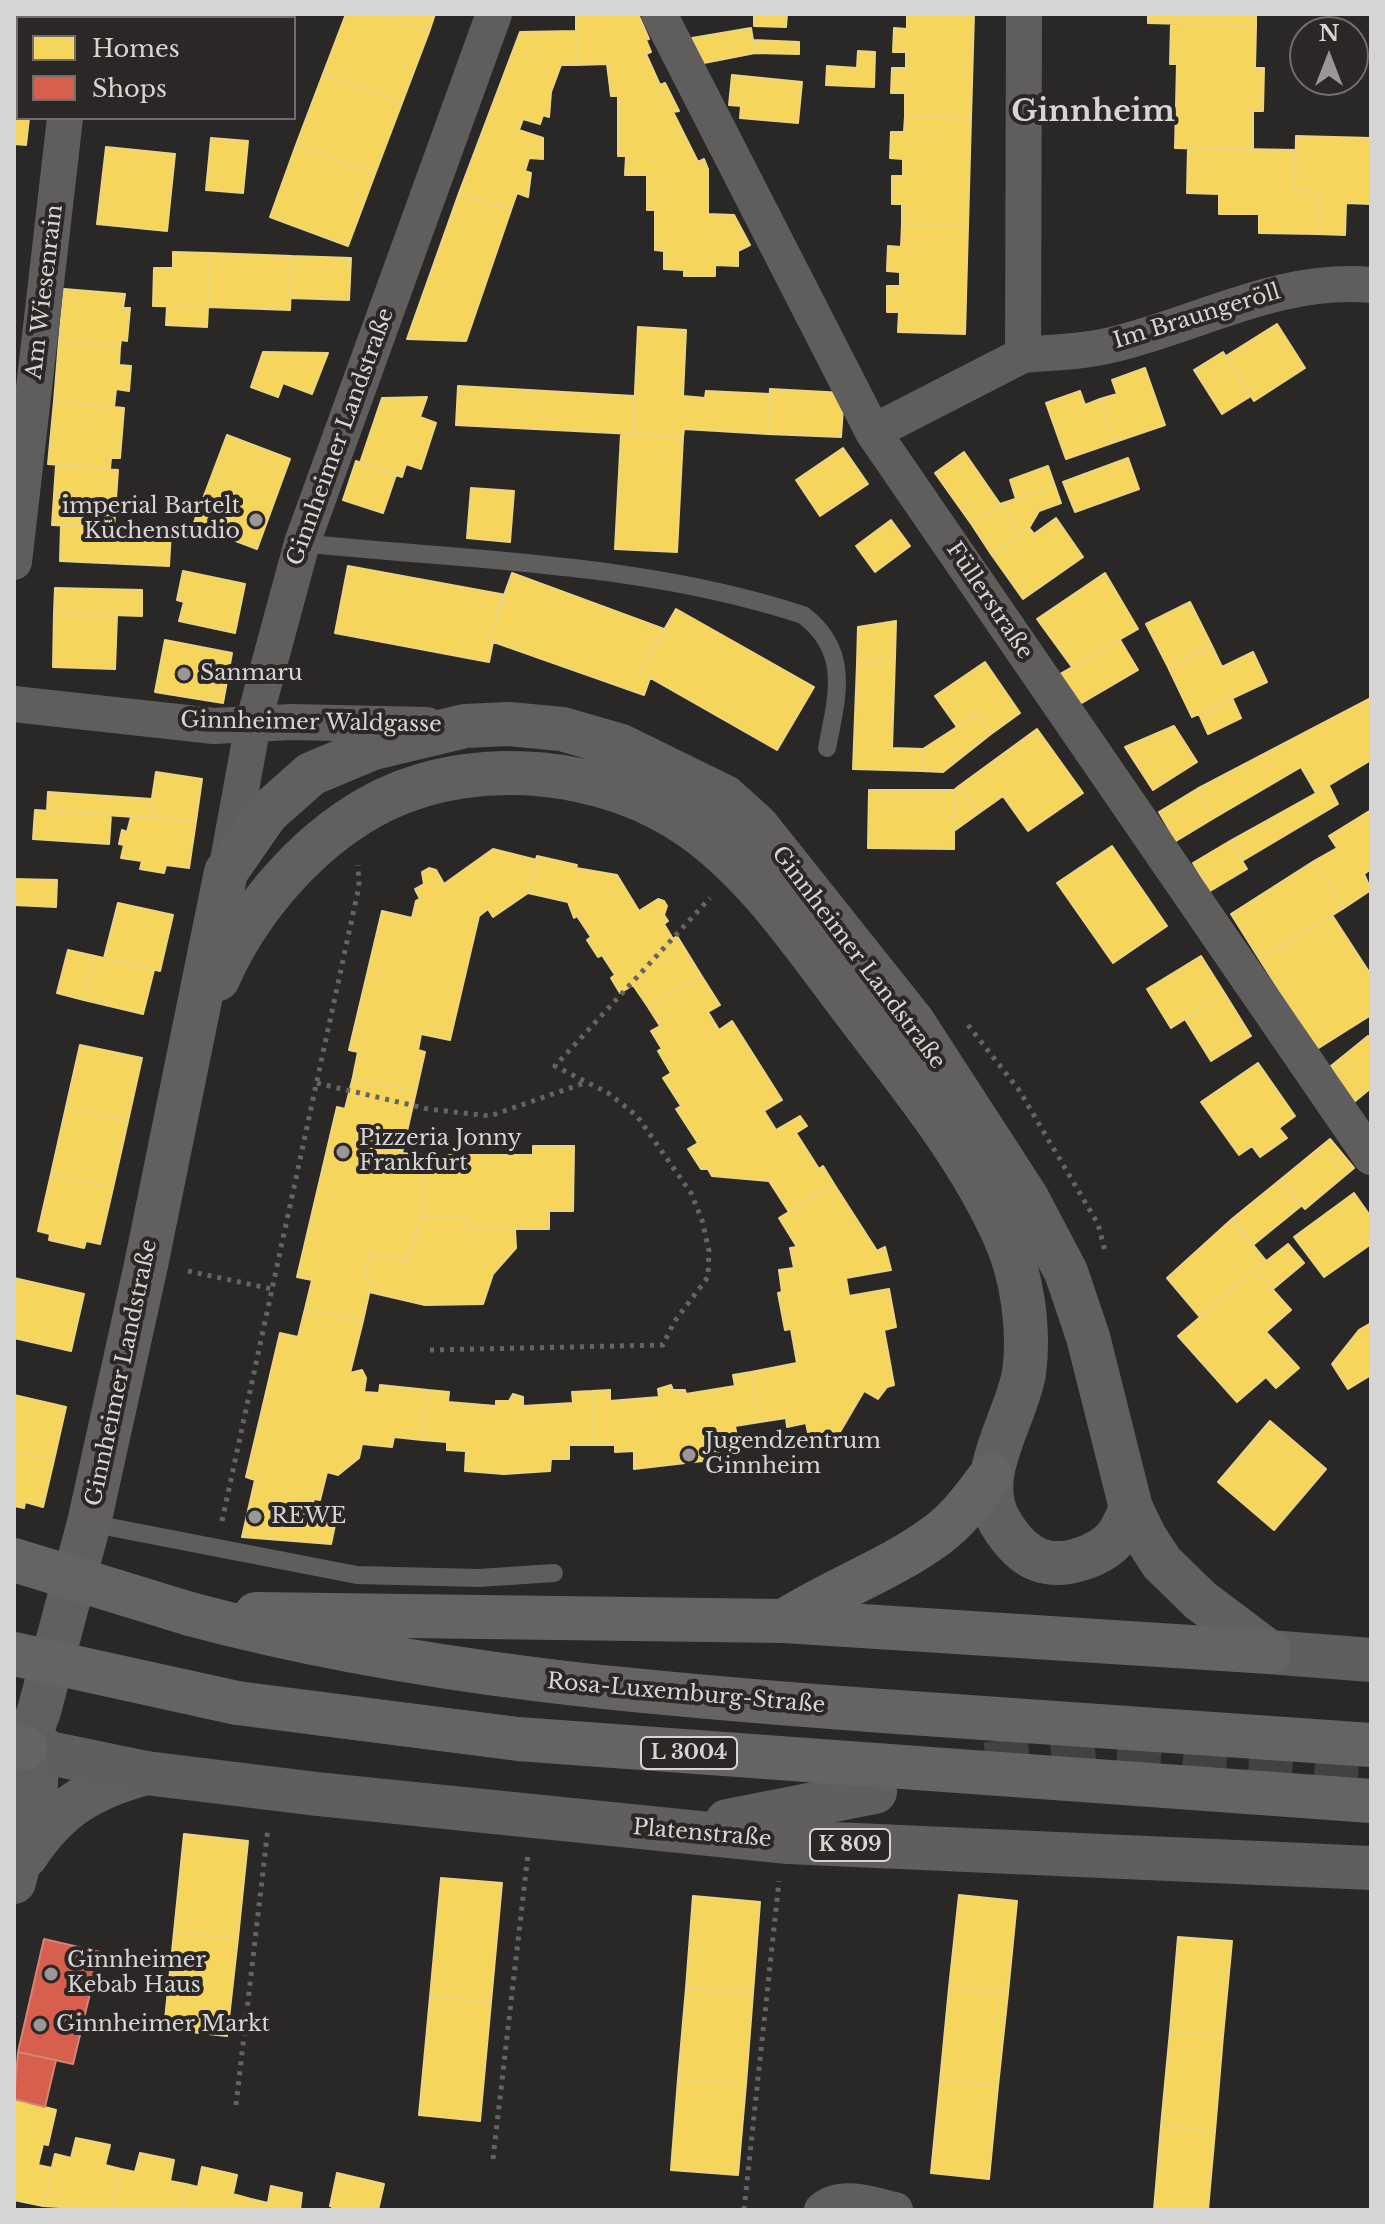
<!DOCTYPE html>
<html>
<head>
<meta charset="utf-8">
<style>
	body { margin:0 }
	#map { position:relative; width:1385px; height:2224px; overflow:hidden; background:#2a2827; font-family:"Libre Baskerville",serif }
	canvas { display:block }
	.frame { position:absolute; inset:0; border:16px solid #d7d5d4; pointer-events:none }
	.legend { position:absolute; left:16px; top:16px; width:280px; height:104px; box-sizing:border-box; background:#2b2726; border:2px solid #706d6c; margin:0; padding:10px 14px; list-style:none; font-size:24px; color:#d7d5d4 }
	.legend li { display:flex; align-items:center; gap:16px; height:40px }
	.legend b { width:40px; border:2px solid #706d6c }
	.north { position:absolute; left:1289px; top:16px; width:80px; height:80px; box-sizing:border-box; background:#2b2726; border:2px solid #706d6c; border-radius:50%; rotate:0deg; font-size:22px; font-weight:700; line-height:32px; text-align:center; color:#d7d5d4 }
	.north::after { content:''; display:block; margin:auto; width:28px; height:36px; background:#9a9897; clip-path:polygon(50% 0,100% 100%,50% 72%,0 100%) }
</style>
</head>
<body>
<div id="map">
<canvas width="1385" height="2224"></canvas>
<div class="frame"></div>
<ul class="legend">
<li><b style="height:22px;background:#f6d55c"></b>Homes</li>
<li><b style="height:22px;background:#d6604d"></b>Shops</li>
</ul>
<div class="north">N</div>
</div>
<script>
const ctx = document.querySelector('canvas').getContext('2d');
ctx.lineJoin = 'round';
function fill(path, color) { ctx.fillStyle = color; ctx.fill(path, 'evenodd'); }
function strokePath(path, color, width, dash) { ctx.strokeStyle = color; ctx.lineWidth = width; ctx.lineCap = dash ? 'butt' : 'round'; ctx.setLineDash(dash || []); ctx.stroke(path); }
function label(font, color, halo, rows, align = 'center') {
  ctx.font = font + ' "Libre Baskerville",serif'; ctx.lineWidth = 8; ctx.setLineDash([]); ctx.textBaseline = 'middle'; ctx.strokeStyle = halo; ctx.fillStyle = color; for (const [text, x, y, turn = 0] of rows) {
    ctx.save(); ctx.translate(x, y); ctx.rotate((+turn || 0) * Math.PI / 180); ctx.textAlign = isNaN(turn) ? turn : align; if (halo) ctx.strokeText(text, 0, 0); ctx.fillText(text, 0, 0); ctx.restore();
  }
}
const homes = new Path2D(`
	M14,14h25l-1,4h-20v100h11l-3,27 -12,-1z
	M346,14h35l48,18 -27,71 -79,-29z
	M381,14h54l-6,18z
	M576,14h62l11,25 -3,1 5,12 -5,2 14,31 5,-2 14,28 -6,1 25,50 6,-3 4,10v45l26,1 16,30 -12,6v15l-23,-1v11h-31v-6l-20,-1v-18l-9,-1v-40h-8v-35h-22l1,-19h-8v-60h-7l-4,-32 -31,1z
	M754,14h33l-1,13 -32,-1z
	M907,14h67l-3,104 -66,-2v-23h-14l1,-25h14v-16h-13l1,-24 13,1z
	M1148,14h108v12l-108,-3z
	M1171,24l85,2 -1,42h9l-1,43h-10v39l-78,-2 2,-84h-7z
	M751,28l4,25 -51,10 -12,-25z
	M576,31v34h-15l-10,27 -2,25 -6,-2 -3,9 -17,-5 -4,11 24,8v21l-14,-1 -4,13 6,2 -3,24 -11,-4 -6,17 -52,-17 61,-161z
	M753,40l46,2v12l-44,-1z
	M858,51l17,1 -1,35 -48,-2 1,-19 30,2z
	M323,74l79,29 -27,71 -79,-29z
	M732,75l70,7 -4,41 -58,-5 1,-12 -12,-1z
	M905,116l66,2 -3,108 -66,-2v-20h-10v-28h11v-17l-13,-1 1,-26h13z
	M1296,136l75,2v66l-25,-1 -1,32 -27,-1v-42l-23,-1z
	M211,138l37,3 -5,52 -37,-3z
	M296,145l79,29 -27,72 -78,-29z
	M106,147l69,7 -8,77 -70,-7z
	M1188,148l107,2v41l23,1v42l-59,-1v-19h-40v-20l-32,-1z
	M459,193l52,17 -45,131 -59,-2z
	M902,224l66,2 -3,108 -67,-2 1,-20h-12v-26h13v-14l-13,-1 1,-25 13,1z
	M173,252l37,1 -2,54 -55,-1 1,-38h19z
	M210,253l82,3 -2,54 -82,-3z
	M292,256l59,2 -2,42 -59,-2z
	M64,289l61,5 -2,14h7l-3,33 -6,-1 -1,7 -61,-6z
	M167,306l41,1 -1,20 -41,-2z
	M1277,324l28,44 -51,33 -28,-45z
	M638,327l48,3 -3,66 22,2 1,-7 64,3 -2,40 -84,-5 -1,8 -50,-3z
	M59,341l61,6 -1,18 12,1 -2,25 -13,-2 -2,18 -60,-6z
	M263,352l65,1 -16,41 -29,-11 -5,14 -27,-10z
	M1223,352l28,44 -29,18 -28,-44z
	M1145,368l20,57 -50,17 -15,-43 17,-5 -5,-14z
	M458,386l176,10 -1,38 -177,-9z
	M770,389l74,4 -3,44 -73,-3z
	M1080,391l5,14 15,-6 15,43 -49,17 -20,-56z
	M427,397l-7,20 16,6 -15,46 -15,-5 -4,13 -42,-14 22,-65z
	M54,401l70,7 -4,50h-9l-1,11 -62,-5z
	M621,434l62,3 -6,115 -62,-3z
	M227,435l63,24 -33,90 -64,-24z
	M843,448l25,36 -48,32 -24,-36z
	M964,452l36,52 -28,21 -37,-52z
	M1128,458l11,31 -64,23 -12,-30z
	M356,461l40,14 -13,38 -40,-13z
	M56,465l62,5 -4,58 -62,-3z
	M1048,466l7,20 -39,13 -6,-19z
	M1055,486l6,17 -22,8 -10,17 -9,5 -20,-29z
	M471,488l43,3 -4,51 -43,-4z
	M1000,504l20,29 -29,21 -19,-29z
	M1056,518l27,39 -60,42 -32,-45 38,-26 5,6z
	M891,520l19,26 -35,26 -19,-26z
	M61,525l110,6 -2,35 -109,-5z
	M348,566l158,29 -18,45 5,2 -4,20 -154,-29z
	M183,571l62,13 -10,49 -56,-12 5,-19 -7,-2z
	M512,573l152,56 -24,43 10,6 -6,17 -156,-55z
	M1105,573l33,56 -66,38 -35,-48z
	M55,588l87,2v26l-88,-3z
	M1190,602l22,44 -44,21 -22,-43z
	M676,609l138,78 -37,63 -137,-78z
	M54,613l63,2 -2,54 -62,-2z
	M896,621l-1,36 -38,7 1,-37z
	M165,640l67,13 -9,50 -68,-11z
	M1120,640l18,30 -58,34 -20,-30z
	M1212,646l10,21 31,-15 14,30 -75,35 -24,-50z
	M895,657l-3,91 31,1 -1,22 -69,-2 4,-105z
	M985,662l35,51 -29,21 -14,-20 -20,13 -22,-31z
	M1232,698l9,20 -33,16 -9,-20z
	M1371,698v62l-55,33 -15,-26 -87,51 -17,-29z
	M977,714l14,20 -48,38 -21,-1 1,-22z
	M1174,726l23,36 -44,28 -28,-43z
	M1037,729l46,64 -55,38 -25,-35 -24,17 -20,-27z
	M156,772l46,7 -6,42 -47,-3z
	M959,786l20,27 -25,18v-41z
	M1329,786l9,18 -96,57 -12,-20z
	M1197,789l17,29 -38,23 -17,-29z
	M869,790h85v59l-86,-1z
	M48,792l104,7 -3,19 -102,-7z
	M35,810l76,5 -2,29 -76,-5z
	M1371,810v59l-7,5 7,16 -27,18 -30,-47 23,-13 -8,-12z
	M131,817l65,4 -7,47 -23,-3 -2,8 -24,-4 2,-8 -21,-3 3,-13 -5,-1 3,-14 5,2z
	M1230,841l17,28 -37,22 -17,-28z
	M1112,846l55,80 -54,37 -56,-80z
	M493,849l44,11 -9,33 -35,24 -5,-8 -9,7 -29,124 -29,-6 -3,16 7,2 -9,40 -63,-15 5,-25 -9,-2 33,-139 30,7 4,-17 4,-2 -5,-10 9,-5 -2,-12 7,-4 7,2 8,14z
	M537,856l40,9 -1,3 41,7 22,36 19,-12 6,2 3,5 -3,9 4,6 -4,3 9,15 4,-3 24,39 -53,32 -15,-22 -13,8 -9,-15 4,-3 -13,-20 -4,2 -11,-17 4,-3 -14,-21 -3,2 -6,-16 -40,-9z
	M1314,861l30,47 -84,52 -29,-46z
	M14,879l43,1 -1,27 -42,-2z
	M118,903l55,12 -13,56 -56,-13z
	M1332,915l39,60v40l-54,34 -57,-89z
	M68,950l27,6 -11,44 -27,-7z
	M95,956l59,14 -11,44 -59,-14z
	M1201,956l24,38 -54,34 -24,-39z
	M701,975l19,30 -12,7 11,18 13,-9 50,79 -18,11 12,19 24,-14 7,10 -11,7 23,36 4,-3 11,18 -45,28 -20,-31 -57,-5 -4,-7h-7l-13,-20 10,-6 -22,-34 5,-3 -18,-28 8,-5 -13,-22 4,-2 -11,-18 9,-5 -12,-19z
	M1225,994l26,42 -40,25 -26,-42z
	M1368,1036l3,4v48l-17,14 -23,-36z
	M80,1045l62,13 -14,63 -62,-14z
	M1258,1063l37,53 -16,12 8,10 -27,19 -8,-11 -13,9 -38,-53z
	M353,1077l63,15 -14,61 20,2v61l-14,46 -38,-9 -6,25 8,2 -9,41 -58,-12 7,-29 -15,-3 40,-170 8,2z
	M66,1107l62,14 -15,67 -62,-14z
	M1330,1139l24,29 -49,41 -25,-29z
	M533,1146h41l-1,65h-24v18h-82v-12l-45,-1v-61h111z
	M51,1174l62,14 -13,56 -14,-3 -2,7 -35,-8 1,-6 -12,-3z
	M1280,1180l21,26 -48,39 -21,-26z
	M834,1184l43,67 8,-4 6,23 -45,8 3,18 40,-7 7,38 -12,3 10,55 -7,2 -9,12 -14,-8 -27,46 -27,5 -4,-19 -19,4 -1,-9 -26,4 -9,-50 46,-9 -6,-34 -6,1 -7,-37 4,-1 -3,-22 15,-2 -4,-20 7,-1 -18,-29z
	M1354,1193l17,24v27l-47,33 -30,-40z
	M422,1216l45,1v12h48l1,19 -23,26 -10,30 -58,1 -56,-13 3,-12 -8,-2 6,-25 38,9z
	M1232,1219l34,42 -66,56 -33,-39z
	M1288,1244l16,19 -31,26 -18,-19z
	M1255,1270l36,40 -25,22 33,36 -23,20 -10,-11 -29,25 -59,-66z
	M14,1278l70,16 -13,57 -57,-13z
	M305,1309l58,12 -13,52 12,-3 4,8 -2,14 15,1 1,-8 48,5 -6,50 -28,-3 -2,10 -30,-3 -3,14 -21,17 -11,-3 -7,28 -6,-1 -5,20 26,6 -4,19 -89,-7 13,-57 -9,-3 34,-144 18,4z
	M1371,1323v52l-23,14 -16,-25 27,-34z
	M751,1372l9,50 -25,4 2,11 -20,3 3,19 -86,10v-18l-19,1v-7h-22l-1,-54 18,-1v11l49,-4 -1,-8 13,-4 2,5h12l1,4 49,-8 -2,-11z
	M428,1390l21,2 -1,10 48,4v-5h13l4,-7 10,3v9l50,-3 -1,-11 20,-1 1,54h-24v14h-18l-1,12 -46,3 -39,-3 1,-20 -19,-1v-8l-25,-2z
	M14,1395l52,12 -12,53 -40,-9z
	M1270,1421l56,48 -52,61 -56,-48z
	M14,1451l40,9 -11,47 -18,-5 -1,6 -10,-2z
	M184,1834l64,7 -10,97 -64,-6z
	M441,1878l61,5 -11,119 -61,-5z
	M959,1895l58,6 -9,92 -59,-5z
	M693,1896l67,6 -7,91 -67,-5z
	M174,1932l64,6 -11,98 -63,-7z
	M1178,1937l54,4 -9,95 -53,-5z
	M686,1988l67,5 -7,91 -68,-5z
	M949,1988l59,5 -10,93 -58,-5z
	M430,1997l61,5 -11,119 -61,-6z
	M1170,2031l53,5 -8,95 -54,-5z
	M678,2079l68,5 -8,91 -67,-5z
	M940,2081l58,5 -9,93 -58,-6z
	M14,2099l42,11 -8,35 -5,-1 -5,21 14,3 -9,38 -29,-6z
	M1161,2126l54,5 -7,79h-54z
	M76,2138l34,7 -5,20 16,4 -10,41 -68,-4 12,-52 16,4z
	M140,2153l34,7 -4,21 16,3 -6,26h-69l10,-41 14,3z
	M202,2167l35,8 -4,19 18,5 -2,11h-69l6,-26 12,3z
	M337,2173l47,11 -6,26h-38l-10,-4z
	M271,2186l31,7 -2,17h-51l2,-11 17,4z`);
const shops = new Path2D(`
	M44,1939l56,13 -27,112 -55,-12z
	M18,2052l38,8 -11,47 -31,-8z`);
const primaryTunnel = new Path2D(`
	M986,1764l116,-13 269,18`);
const path = new Path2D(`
	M968,1025l51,65 79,134 7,27
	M317,1083l111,26 62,7 97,-34
	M188,1271l84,18
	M430,1350l233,-5 11,-23 34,-45 1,-26 -7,-31 -11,-27 -54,-77 -29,-23 -53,-27 155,-168
	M222,1521l137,-635 -1,-21
	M236,2105l32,-277
	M493,2159l35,-305
	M744,2210l35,-329`);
const lane = new Path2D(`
	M302,543c167,18 340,19 501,72 48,36 34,82 24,133
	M89,1523l268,52 122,3 75,-5`);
const street = new Path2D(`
	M659,14l214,418 498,725
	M77,18v-4
	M1023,355c30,-3 63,-3 92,-11 86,-21 164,-67 256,-59
	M873,432l150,-77 1,-341
	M14,562l51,-444
	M14,704l200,22 78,-4 135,3
	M227,866l26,-142 49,-181 192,-529
	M822,2210c20,-17 50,-5 73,0`);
const secondary = new Path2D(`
	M218,979c32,-73 95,-145 168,-180 94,-44 221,-31 306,29 65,46 112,117 160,180 55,73 114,143 152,227 18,39 26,95 20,138 -8,47 -51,103 -24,149 9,15 23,32 39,38 24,9 63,-4 78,-24 6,-8 10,-19 14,-28
	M14,1779l25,-68 50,-188 57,-258 80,-393 41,-59 44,-39 62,-26 92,-22 44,-2 53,5 59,17 104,51 32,29 156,196 114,176 39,74 22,65 43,171 14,29 17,26 38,37 69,52
	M26,1856c32,-49 65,-68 120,-83
	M14,1882l21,-80 3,-59`);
const primary = new Path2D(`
	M1269,1652l102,8
	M25,1748l121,25 171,21 471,48 583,26
	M727,1821l148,-29`);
const highway = new Path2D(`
	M190,1614c227,61 459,80 693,97 162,11 325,22 488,34
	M256,1614l528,7 485,31
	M784,1621c50,-32 106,-51 153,-86 22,-16 38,-39 54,-60
	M14,1746l11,2`);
const highwayBridge = new Path2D(`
	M14,1560l176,54
	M14,1654l223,49 281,36 853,62`);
const markers = [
	[256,520,8,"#9a9897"],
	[184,674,8,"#9a9897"],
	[343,1152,8,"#9a9897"],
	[689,1455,8,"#9a9897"],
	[255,1517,8,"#9a9897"],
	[51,1974,8,"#9a9897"],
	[40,2025,8,"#9a9897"]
];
const shields = [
	[689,1753,96],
	[850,1845,80]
];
const shieldNames = [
	["L 3004",689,1753],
	["K 809",850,1845]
];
const streetNames = [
	["Am Wiesenrain",45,292,-83],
	["Im Braungeröll",1197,317,-17],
	["Ginnheimer Landstraße",341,437,-70],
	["Füllerstraße",989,601,56],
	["Ginnheimer Waldgasse",311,723,1],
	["Ginnheimer Landstraße",858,958,53],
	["Ginnheimer Landstraße",122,1373,-78],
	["Rosa-Luxemburg-Straße",686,1694,5],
	["Platenstraße",702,1834,5]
];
const poiNames = [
	["imperial Bartelt",240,507,"right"],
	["Küchenstudio",240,532,"right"],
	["Sanmaru",200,674],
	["Pizzeria Jonny",359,1139],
	["Frankfurt",359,1164],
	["Jugendzentrum",705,1442],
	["Ginnheim",705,1467],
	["REWE",271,1517],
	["Ginnheimer",67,1961],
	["Kebab Haus",67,1986],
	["Ginnheimer Markt",56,2025]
];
const districtNames = [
	["Ginnheim",1093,113]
];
fill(homes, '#f6d55c');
strokePath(homes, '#edd580', 2);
fill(shops, '#d6604d');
strokePath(shops, '#d68376', 2);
strokePath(primaryTunnel, '#444241', 44, [44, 22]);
strokePath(path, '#666463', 5, [4, 6]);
strokePath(lane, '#5f5e5d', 18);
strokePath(street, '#5f5e5d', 36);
strokePath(secondary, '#61605f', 44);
strokePath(primary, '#605f5e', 44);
strokePath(highway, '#666463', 44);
strokePath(highwayBridge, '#666463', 44);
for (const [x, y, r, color] of markers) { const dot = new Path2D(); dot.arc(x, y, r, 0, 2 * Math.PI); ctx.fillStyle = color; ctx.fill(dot); strokePath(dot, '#2b2726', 3); }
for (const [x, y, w] of shields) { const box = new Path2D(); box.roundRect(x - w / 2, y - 16, w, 32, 6); ctx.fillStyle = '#2b2726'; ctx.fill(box); strokePath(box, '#d7d5d4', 2); }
label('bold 20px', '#d7d5d4', null, shieldNames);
label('22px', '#d7d5d4', '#2b2726', streetNames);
label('22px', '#d7d5d4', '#2b2726', poiNames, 'left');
label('bold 30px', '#d7d5d4', '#2b2726', districtNames);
</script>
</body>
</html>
